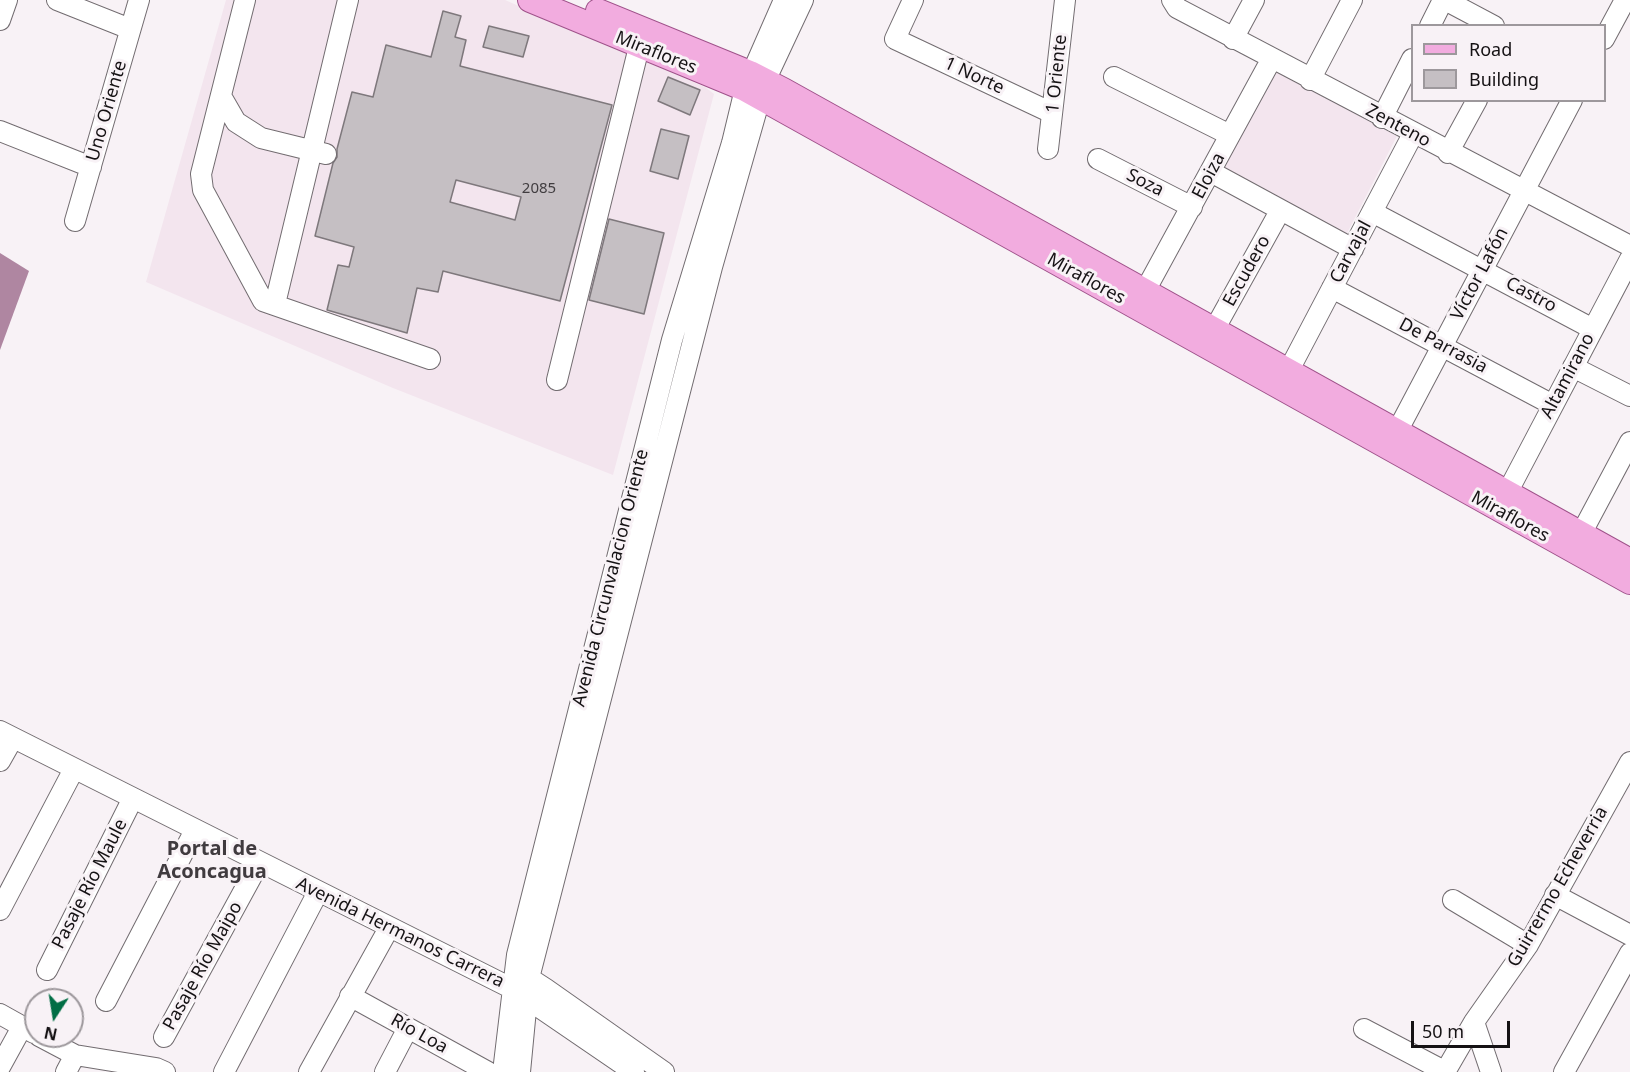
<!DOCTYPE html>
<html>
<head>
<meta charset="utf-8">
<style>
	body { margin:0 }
	#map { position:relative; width:1630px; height:1072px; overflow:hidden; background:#f8f2f6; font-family:"Noto Sans",sans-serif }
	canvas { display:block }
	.legend { position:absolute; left:1411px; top:24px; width:195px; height:78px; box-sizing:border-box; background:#f8f2f6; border:2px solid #9d989c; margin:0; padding:8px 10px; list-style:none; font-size:18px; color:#151214 }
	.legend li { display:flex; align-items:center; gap:12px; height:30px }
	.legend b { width:30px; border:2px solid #9d989c }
	.north { position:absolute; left:24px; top:988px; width:60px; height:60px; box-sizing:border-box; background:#f8f2f6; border:2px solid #9d989c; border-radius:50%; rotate:192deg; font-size:16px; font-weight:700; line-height:24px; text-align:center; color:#151214 }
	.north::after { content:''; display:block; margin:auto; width:21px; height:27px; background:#016e45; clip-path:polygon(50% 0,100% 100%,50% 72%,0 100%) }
	.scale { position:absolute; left:1411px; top:1021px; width:99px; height:27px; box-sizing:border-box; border:3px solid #151214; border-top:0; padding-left:8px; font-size:18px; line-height:21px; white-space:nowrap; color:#151214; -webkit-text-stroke:4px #f8f2f6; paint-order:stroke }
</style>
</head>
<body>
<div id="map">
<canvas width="1630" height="1072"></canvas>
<ul class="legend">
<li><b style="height:8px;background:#f2acdf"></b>Road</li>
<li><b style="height:16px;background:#c5bfc3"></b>Building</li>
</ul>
<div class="north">N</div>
<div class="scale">50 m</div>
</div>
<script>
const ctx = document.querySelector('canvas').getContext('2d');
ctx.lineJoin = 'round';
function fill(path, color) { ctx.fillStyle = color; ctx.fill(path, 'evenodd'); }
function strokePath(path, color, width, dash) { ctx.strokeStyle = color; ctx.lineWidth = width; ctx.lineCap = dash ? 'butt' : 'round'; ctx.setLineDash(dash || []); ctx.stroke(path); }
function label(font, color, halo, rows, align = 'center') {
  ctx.font = font + ' "Noto Sans",sans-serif'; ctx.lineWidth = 6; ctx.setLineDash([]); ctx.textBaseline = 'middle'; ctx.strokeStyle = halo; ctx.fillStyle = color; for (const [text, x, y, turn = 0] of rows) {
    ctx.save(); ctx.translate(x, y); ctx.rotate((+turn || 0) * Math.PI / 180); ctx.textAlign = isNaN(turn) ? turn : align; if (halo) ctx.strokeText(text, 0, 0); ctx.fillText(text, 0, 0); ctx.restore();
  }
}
const built = new Path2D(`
	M226,0h279l200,87 9,7 -101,381 -220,-87 -247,-106z
	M1276,70l121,66 -54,105 -122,-68z`);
const water = new Path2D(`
	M0,253l29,18 -29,79z`);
const building = new Path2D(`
	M443,11l18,5 -6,21 11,3 -6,26 152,39 -52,196 -117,-30 -5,21 -21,-4 -10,45 -80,-23 11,-45 11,2 5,-20 -39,-11 18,-73 4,-6v-8l15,-57 21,5 13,-52 45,12zM456,180l65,17 -6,23 -65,-18z
	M489,26l40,10 -6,21 -40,-10z
	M668,77l32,13 -10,25 -32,-14z
	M661,129l28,7 -11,43 -28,-8z
	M609,219l55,14 -20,81 -55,-14z`);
const minor = new Path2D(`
	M57,0l73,29
	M245,0l-44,174 2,16 60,111 167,58
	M913,0l-18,39 157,74
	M1172,0l5,8 453,238
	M1445,0l49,26
	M0,20l7,-20
	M1430,26l13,-26
	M1233,39l21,-39
	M1604,39l21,-39
	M1114,77l116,58
	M1310,80l42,-80
	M221,96l15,26 25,16 65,16
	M1382,118l30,-59
	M0,131l91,36
	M1048,149l17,-149
	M1448,153l29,-53
	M1098,159l94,48
	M1211,172l142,77
	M1372,212l221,117
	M75,221l64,-221
	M1332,288l221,117
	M1145,291l126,-231
	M275,304l73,-304
	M1214,330l66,-119
	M1573,367l57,29
	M1289,370l124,-236
	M557,380l82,-333 7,-13
	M1391,443l181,-343
	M1507,493l123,-234
	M1581,534l49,-92
	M0,731l511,257 123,84
	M0,761l13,-23
	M1555,895l75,40
	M1453,900l75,45
	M0,910l74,-141
	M47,970l86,-172
	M519,984l10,-6 17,11 118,83
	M350,996l138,76
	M106,1001l89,-171
	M0,1014l34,19
	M1474,1022l17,50
	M1364,1029l82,43
	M39,1036l36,19 81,13 9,4
	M164,1037l95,-174
	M0,1067l22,-40
	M66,1072l9,-17
	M224,1072l94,-180
	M309,1072l80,-144
	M385,1072l23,-44
	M503,1072l14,-117 155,-615 60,-197 13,-54 39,-89
	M520,1072l9,-94 183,-711 53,-186 38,-81
	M1445,1072l29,-50 54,-77 102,-183
	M1564,1072l66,-119`);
const major = new Path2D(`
	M530,0l215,89 885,493
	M598,11l152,62 35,18 845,470`);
const numberNames = [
	["2085",539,189]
];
const streetNames = [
	["Miraflores",656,53,22],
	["1 Oriente",1057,74,-84],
	["1 Norte",974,76,25],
	["Uno Oriente",107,111,-74],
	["Zenteno",1398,126,28],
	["Eloiza",1209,176,-62],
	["Soza",1145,183,27],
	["Carvajal",1351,252,-62],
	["Escudero",1247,271,-61],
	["Víctor Lafón",1480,274,-62],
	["Miraflores",1086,279,29],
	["Castro",1531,295,28],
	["De Parrasia",1443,346,28],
	["Altamirano",1568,376,-62],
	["Miraflores",1510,517,29],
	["Avenida Circunvalacion Oriente",611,578,-76],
	["Pasaje Río Maule",90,884,-63],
	["Guirrermo Echeverria",1558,887,-60],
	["Avenida Hermanos Carrera",400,933,26],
	["Pasaje Río Maipo",203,966,-61],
	["Río Loa",419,1034,29]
];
const neighbourhoodNames = [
	["Portal de",212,849],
	["Aconcagua",212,872]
];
fill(built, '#f3e5ee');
fill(water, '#af86a1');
fill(building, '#c5bfc3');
strokePath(building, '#7e787c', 1.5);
strokePath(minor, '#726c70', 22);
strokePath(major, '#9f528a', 26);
strokePath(minor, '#fff', 20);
strokePath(major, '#f2acdf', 24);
label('15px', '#413d40', null, numberNames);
label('18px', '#151214', '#f8f2f6', streetNames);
label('bold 20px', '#403b3f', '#f8f2f6', neighbourhoodNames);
</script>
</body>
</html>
